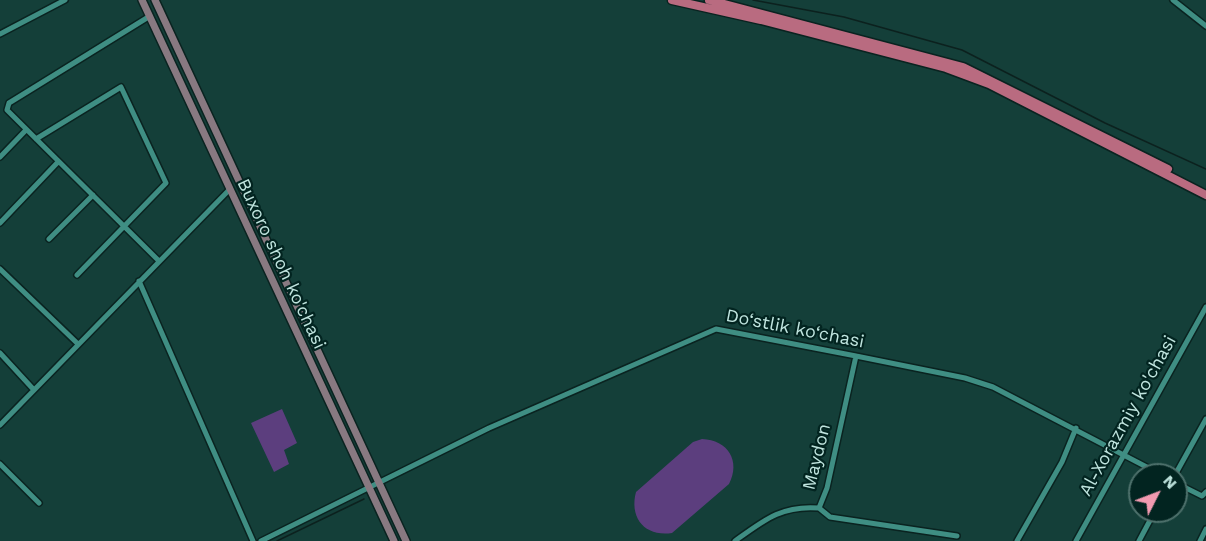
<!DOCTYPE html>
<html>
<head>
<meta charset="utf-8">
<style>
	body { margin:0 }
	#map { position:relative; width:1206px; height:541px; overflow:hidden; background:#143f39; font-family:"Work Sans",sans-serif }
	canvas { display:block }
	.north { position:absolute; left:1128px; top:463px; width:60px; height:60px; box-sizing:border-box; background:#022420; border:2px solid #4e716c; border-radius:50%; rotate:48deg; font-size:16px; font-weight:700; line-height:24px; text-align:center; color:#c0e5df }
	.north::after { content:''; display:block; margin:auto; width:21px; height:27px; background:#f29ab0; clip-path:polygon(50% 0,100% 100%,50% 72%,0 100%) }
</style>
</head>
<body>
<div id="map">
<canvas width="1206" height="541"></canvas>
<div class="north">N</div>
</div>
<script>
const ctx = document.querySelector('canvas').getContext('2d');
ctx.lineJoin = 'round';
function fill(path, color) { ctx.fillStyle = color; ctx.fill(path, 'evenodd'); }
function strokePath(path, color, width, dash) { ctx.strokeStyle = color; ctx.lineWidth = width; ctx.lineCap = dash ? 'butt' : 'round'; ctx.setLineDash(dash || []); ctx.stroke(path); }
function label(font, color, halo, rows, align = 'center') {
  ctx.font = font + ' "Work Sans",sans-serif'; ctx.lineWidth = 4.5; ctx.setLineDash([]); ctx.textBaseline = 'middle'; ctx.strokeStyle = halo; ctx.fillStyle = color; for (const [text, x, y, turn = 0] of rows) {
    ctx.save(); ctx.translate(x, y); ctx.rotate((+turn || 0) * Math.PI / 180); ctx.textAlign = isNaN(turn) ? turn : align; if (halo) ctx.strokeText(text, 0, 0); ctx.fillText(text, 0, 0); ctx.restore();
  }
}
const green = new Path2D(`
	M282,409l15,34 -13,7 5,14 -15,8 -23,-49z
	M702,439c26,1 39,22 27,45l-57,49c-27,4 -43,-15 -36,-41l57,-50z`);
const stream = new Path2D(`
	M753,0l91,17 118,33 143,73 101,46
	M277,541l87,-42`);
const minor = new Path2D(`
	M1173,0l33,26
	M150,16l-141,87 -2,7 151,150
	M0,34l65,-34
	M36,139l85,-52 45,96 -89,92
	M0,157l26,-27
	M0,223l58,-61
	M49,239l44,-44
	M0,269l78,75
	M139,281l114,260
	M0,353l34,37
	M0,425l230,-236
	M0,464l39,39
	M1175,475l31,-56
	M1176,483l26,13 4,-4
	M819,508l11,9 127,19
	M261,541l228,-113 227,-99 140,27 109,22 28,9 169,88
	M735,541c29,-21 47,-36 84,-33l8,-20 29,-132
	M1017,541l45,-79 14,-34
	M1076,541l130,-234
	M1139,541l16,-30
	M1200,541l6,-12`);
const major = new Path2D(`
	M142,0l252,541
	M155,0l251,541`);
const highway = new Path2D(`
	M672,0l89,20 185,48 43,16 217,111
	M709,0l254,67 205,102`);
const streetNames = [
	["Buxoro shoh ko'chasi",281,264,65],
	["Do‘stlik ko‘chasi",795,329,11],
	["Al-Xorazmiy ko'chasi",1128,416,-61],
	["Maydon",817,457,-76]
];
fill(green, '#5c3e7e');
strokePath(stream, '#0c211e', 1.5);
strokePath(minor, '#0a2320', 8);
strokePath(major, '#0a2320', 10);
strokePath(highway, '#0a2320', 11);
strokePath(minor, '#3f8e83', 5);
strokePath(major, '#887981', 7);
strokePath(highway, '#b96b80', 8);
label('18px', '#c0e5df', '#022420', streetNames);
</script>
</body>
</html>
